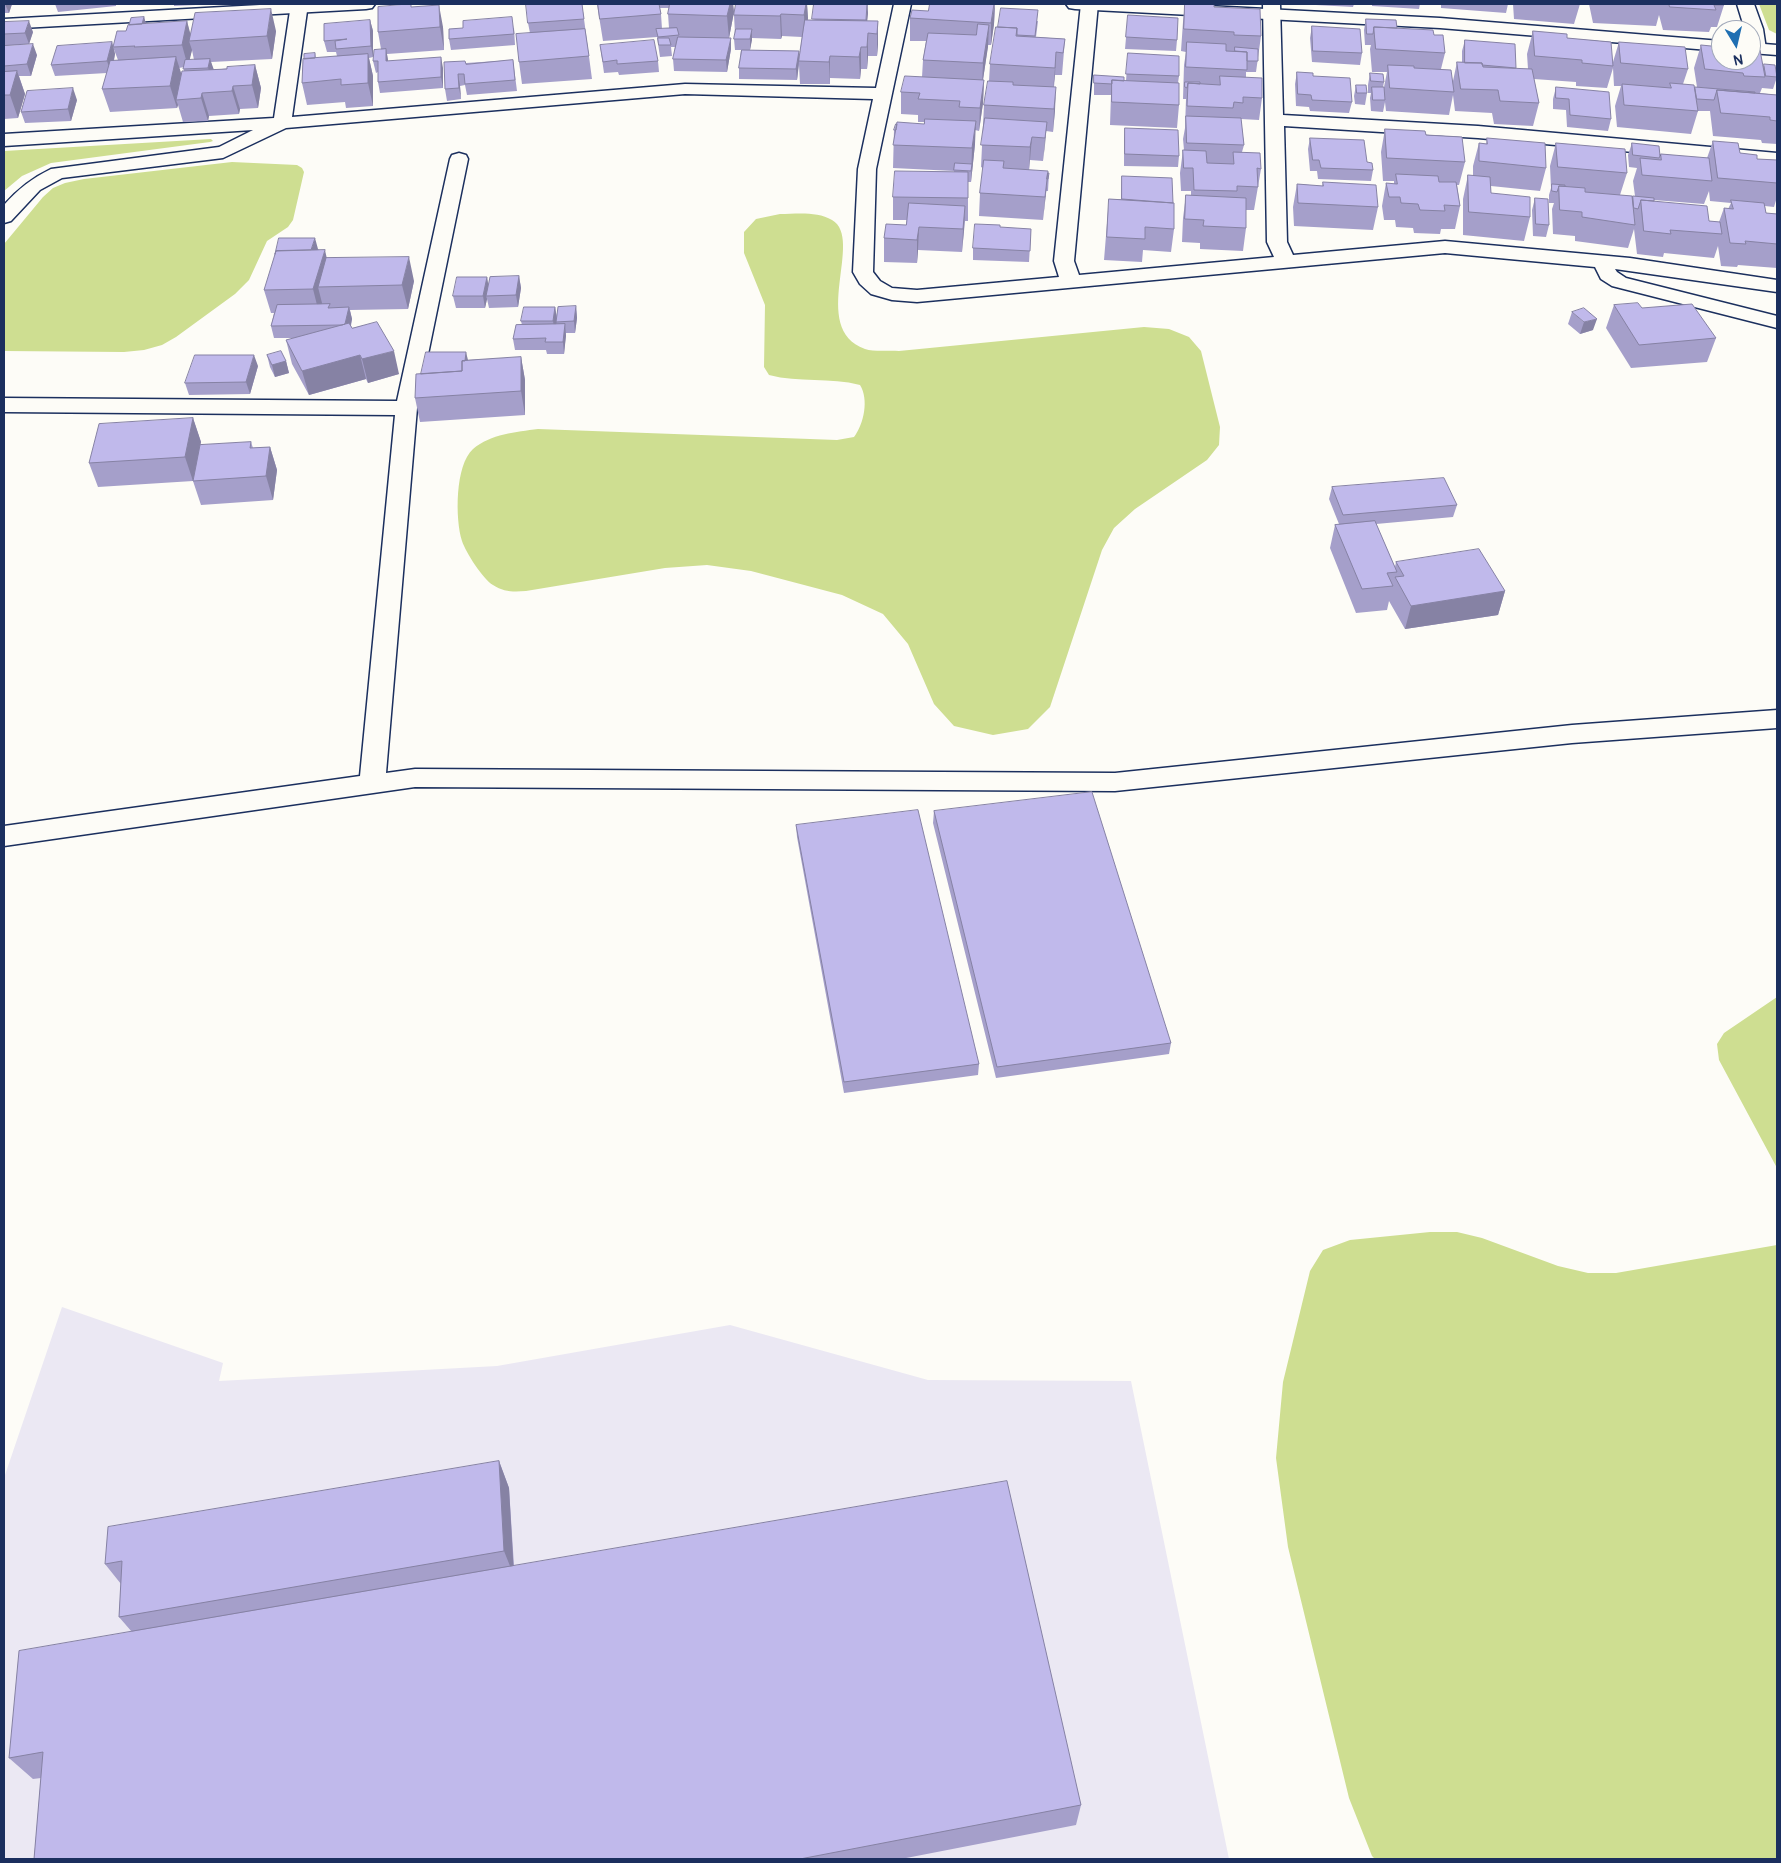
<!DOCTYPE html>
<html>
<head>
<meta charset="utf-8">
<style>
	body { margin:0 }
	#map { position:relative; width:1781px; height:1863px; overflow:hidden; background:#fdfcf7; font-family:Pangolin,sans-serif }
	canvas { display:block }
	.frame { position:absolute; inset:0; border:5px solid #1b2f5e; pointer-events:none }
	.north { position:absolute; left:1711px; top:20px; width:50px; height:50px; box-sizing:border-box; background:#fdfcf7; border:1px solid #a3aaba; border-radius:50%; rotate:171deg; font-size:14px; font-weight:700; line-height:20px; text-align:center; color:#1b2f5e }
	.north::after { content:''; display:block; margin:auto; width:18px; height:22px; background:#1f6fb2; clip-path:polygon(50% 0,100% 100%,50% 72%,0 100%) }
</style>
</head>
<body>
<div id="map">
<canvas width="1781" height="1863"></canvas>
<div class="frame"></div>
<div class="north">N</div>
</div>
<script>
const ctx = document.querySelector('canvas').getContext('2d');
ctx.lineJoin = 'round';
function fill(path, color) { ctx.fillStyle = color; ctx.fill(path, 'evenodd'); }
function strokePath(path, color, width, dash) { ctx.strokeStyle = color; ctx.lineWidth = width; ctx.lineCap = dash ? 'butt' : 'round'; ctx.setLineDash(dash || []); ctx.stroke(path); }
const built = new Path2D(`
	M62,1307l161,56 -4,18 278,-15 233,-41 198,55 203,1 98,478h-1225v-381z`);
const green = new Path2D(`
	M1759,4h18v30l-8,-4z
	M211,139l2,2 -3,1 -159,21 -29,13 -18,15v-40z
	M232,162l65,3 5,3 2,4 -11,48 -5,7 -21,14 -18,39 -14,14 -59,43 -14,8 -18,5 -20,2 -120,-1v-107l39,-47 10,-9 12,-5 19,-4z
	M780,214c16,0 37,-3 52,6 33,19 -24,108 33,129 9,3 24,1 34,2l245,-24 25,2 20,8 12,14 19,76 -1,18 -12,15 -72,49 -21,19 -12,22 -52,157 -22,22 -35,6 -39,-9 -20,-22 -26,-60 -25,-30 -41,-19 -91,-24 -44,-6 -42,3 -139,23c-13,1 -22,1 -33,-6 -10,-6 -27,-32 -31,-44 -7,-22 -7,-76 11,-92 18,-15 43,-17 65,-20l299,11 17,-3c10,-13 15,-38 6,-52 -30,-8 -61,-2 -91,-10l-5,-8 1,-62 -21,-52v-21l12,-13z
	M1777,997v171l-58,-108 -2,-16 7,-11z
	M1430,1232h27l25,6 76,28 30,7h28l161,-28v614h-402l-3,-3 -23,-58 -61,-251 -12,-89 7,-76 27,-111 13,-21 27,-10z`);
const minor = new Path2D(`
	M291,4h17l-16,113 393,-33 191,4 18,-84h17l-35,165 -3,103 7,9 12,7 25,2 142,-13 -5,-16 27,-257h17l-24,257 5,14 195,-18 -7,-15 -4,-238h17l3,111 195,11 299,27v12l-299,-27 -194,-12 3,116 6,13 152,-14 185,17 147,22v12l-162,-23 2,3 9,6 151,38v12l-165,-42 -11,-7 -6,-12 -150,-14 -528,49 -25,-2 -21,-6 -11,-10 -7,-12 5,-103 15,-70 -188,-5 -399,34 -63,30 -161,20 -22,12 -29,31 -7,2v-18c14,-16 28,-27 47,-36l168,-22 34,-17 -249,16v-12l270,-16z
	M1737,4h17l9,25 3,20 -3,4 -6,1 -6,-1v-23h-6z
	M459,153l7,2 2,4 -51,249 -31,365 29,-4 700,4 457,-48 205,-15v18l-205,15 -457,48 -700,-4 -411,59v-20l356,-50 35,-361 -391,-3v-14l393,3 53,-242 2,-4z`);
const tertiary = new Path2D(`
	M278,4h97l-3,4 -6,1 -362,20v-10z
	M1066,4h103l271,14 281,23v10l-281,-23 -365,-19 -6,-1z
	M1751,43l26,2v10l-26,-2z`);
const wall = new Path2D(`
	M4,4h8l-3,9h-5z
	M55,4h61v2l-58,6z
	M174,4h22v1l-22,1z
	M582,4l10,75 -70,5 -3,-22 11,-29 -2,-10z
	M597,4h62l2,10 1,15 7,-1 -1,-14 1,-6h-9l-1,-4h74l1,8 -5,26h2v11l-4,23 -53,-1 -1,-12 2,-12h-4l1,9 -12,1 -3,-20 -54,4z
	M736,4h71l1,16h4l56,-16 -1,17h11v23l-1,12h-9l-1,13h-6l-1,10 -30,-1v6h-30l-1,-19 -2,15 -58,-1v-11l2,-18h-6l-1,-11 1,-5 -1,-19zM782,36l20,1 -3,22v-8l-49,-1 2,-12 29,1z
	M995,4l-1,20 -3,21h-3l-5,35h1l-1,23 -4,28 -4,-1v14l-4,38h-3v39h-3l-3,31 -44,-2 -1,13 -33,-1v-24l22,-13 1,-5h-14v-23l61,-25v-1l-61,-3 1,-38 30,-6v-2h-6v-7l-17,-1v-22l21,-15 1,-17 3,-19h-16v-23l18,-7z
	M1185,4l29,3 47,29 -5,36h-10v6l16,20 -3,22 -18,-1 3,26 -2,7 19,17 -7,41h-8v18l-3,23 -43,-2v-6l-18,-1 1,-24 3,-23h5v-4h-10l-1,-18 3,-23h1l-1,-11 2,-11 1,-29h-3l1,-34 2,-13 -5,-1 2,-29z
	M1297,4h57l-1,3z
	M1372,4h48l-1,5 -47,-3z
	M1441,4h67l-2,9 -65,-5z
	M1513,4h67l-6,20 -60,-5z
	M1589,4h135v1l-7,22h-6l-2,5 -46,-2 -4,-15 -3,11 -63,-3z
	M411,7l32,20 1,23 -57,4 1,7 55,7v20l-63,5 -2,-11v-10l-2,1 -3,-12 8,-12 -3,-17z
	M1128,15l49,25 -1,11 -51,-2z
	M144,17l2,7 41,-3 3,14 86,-4 -4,28 -61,3 2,8 42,-5 6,23 -3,20 -18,1 -1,5 -30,2 -1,5 -25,1 -5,-17 -1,3 -67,4 -8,-23 5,-16 -52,3 -4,-11 61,-23 3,12 -1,7 4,-1 -5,-13 13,-16 3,-6zM192,50l2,10h-5zM184,67v4l-3,3 -2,-6z
	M1366,19l31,9 37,7 11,18 -4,16 12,12 4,-19h5v-11l3,-11 51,29h12l-1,-15 6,-23 34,7 46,24 6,-20 69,27 -5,15 12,3h2l-3,-19 7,-23 62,20 14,12 -4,12 -11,-1 -2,5 17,2v49l-15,-1 -1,-3 -48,-4 -3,-25h-12l-7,23 -74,-7 -2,-21 6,-20h-7l-1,-18 -6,20 -31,-2v-4l-42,-3 5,24 -6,23 -39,-2 -2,-11 -37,-2 -2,-16 -4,20 -63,-4 -1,-9 -2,10 -12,-1 -1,-13 1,-5h-3v-8l2,-12 14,9 -1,5h1l3,-15h-15l-2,-23 1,-4h-6l-1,-15z
	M370,20l3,11v26l-4,1 4,18v30l-27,2 -1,-6 -38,3 -5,-22 13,-30 1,5 21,-2 -1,-4h-9l-3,-11z
	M1038,21l-2,16 29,2 -3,36h-7l-1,12 1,23 -2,22 -7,-1 -3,30 -13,-1 -1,10 20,3 -1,18h-2l-3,29 -64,-4 1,-23 3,-25 -2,-1 3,-62 5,-24 1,-17 8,-37z
	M4,22l29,10 -4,12 -25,2z
	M1312,26l50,27 -2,12 -48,-3 -2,-24z
	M514,28l1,17 -64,5 -2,-11z
	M600,45l58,16 1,11 -40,3 -1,-3 -14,1z
	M4,46l33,9 -6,21h-12l6,18 -7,24 -14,1z
	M1128,53l51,23 -1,7 1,22 -2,23 -67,-3 1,-30h-17v-20l32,6z
	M513,60l4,31 -50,4 -2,-10 -5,1 1,13 -14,2 -2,-12 21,-26z
	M1297,72l16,4 39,26 -3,11 -39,-2 -1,-4 -13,-1 -1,-22z
	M1356,85l11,8 -2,12 -10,-1 -1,-8z
	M1556,87l55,32 -3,12 -41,-4 -1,-17 -13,-1v-10z
	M77,100l-6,21 -46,2 -4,-11z
	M1125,128l54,28 -1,11 -54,-1v-26z
	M1385,129l41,6 39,27 -6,23h-2l3,21 -5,23h-14l-1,5 -26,-1 -1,-5 -17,-1 -1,-7h-11l-2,-14 4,-23 8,1v-3h-11l-2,-29z
	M1310,138l57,24 6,8 -2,11 -53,-2 -1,-8h-7l-2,-22z
	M1487,138l59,30 -6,23 -49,-5v7l39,24 -6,24 -61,-6v-36l5,-24 5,1v-10l6,-23 7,1z
	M1713,141l27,12 17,6 20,1v37l-3,10 -9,-1 1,7 11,1v54l-39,-3 -1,2 -16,-1 -3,-20 -4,12 -50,-5 -1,4 -26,-3 -3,-25 -6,19 -53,-7v-5l-22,-2 -1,-25 2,-6h-5v-8l2,-7 -1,-22 6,-23 71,30 -7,22 12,1h3l-2,-15 4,-13 -8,-1 -1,-12 4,-12 28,13 47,2zM1709,191l1,10 21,2 -3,6 -4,-1 -5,14 -10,-1 -55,-20v-1l50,4z
	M1122,176l52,53 -3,23 -28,-2 -1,12 -38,-2 5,-61h12z
	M1323,182l55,25 -5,23 -79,-4 -1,-19 4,-23 25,2z
	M1535,198l14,27 -3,12 -13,-1 -1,-26z
	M1031,229l-2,33 -56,-2v-12z
	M318,249l9,9 87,23 -6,28 -58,1 2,9 -1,7 1,2 47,46 -31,9 -2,-4 -57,16 -17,-31 -6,-24 9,-2h-21l-3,-12 3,-13h-3l-7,-23z
	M519,276l2,12 -3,19 -29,1 -2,-9 -2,9h-29l-3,-12 34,-19 1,9z
	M1614,305l28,3 74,30 -9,24 -76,6 -25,-40z
	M576,306l1,12 -2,15h-9l-2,21h-17l-1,-4h-31l-2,-11 9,-14 -1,-4 34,-14 2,11z
	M1572,312l21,18 -13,4 -12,-10z
	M267,355l19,6 3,12 -14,4 -5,-10z
	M521,357l4,23v35l-105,7 -5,-24 6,-24 47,-14z
	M258,366l-8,28 -61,1 -4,-12z
	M193,418l8,24 -1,3 51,-3 2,6 17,-1 7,23 -4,30 -72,5 -8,-24 -95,6 -9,-24z
	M1332,487l125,18 -4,12 -77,7 19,43 1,-5 109,29 -7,24 -93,14 -16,-28 -2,9 -31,3 -26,-65 5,-23 4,-1 -10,-25z
	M934,811l237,232 -2,11 -173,24 -63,-255z
	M796,825l183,239 -1,11 -134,18 -47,-256z
	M499,1461l10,27 5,78 567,239 -5,20 -175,34h-867l7,-81 -8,1 -24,-21 123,-126 -13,-15 2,-33 -16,-20z`);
const shadedWall = new Path2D(`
	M5,4h7l-3,9z
	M730,4h3l1,8 -5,26 -2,-22z
	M806,4h1l1,14 -3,19 -1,-22z
	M868,4v10l-2,18v-12z
	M995,4l-1,20 -3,21v-22z
	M439,5l4,22 1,23 -4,-23z
	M271,9l5,22 -4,28 -5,-23z
	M781,14l1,22 -1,3 -1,-23z
	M144,17l3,11 -5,-3z
	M370,20l3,11v26l-2,-11z
	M29,21l4,11 -4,12 -4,-11z
	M187,21l5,19 -3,1 3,9 -4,17 -6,-22z
	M878,21v23l-1,12v-22z
	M989,25l-1,22 -6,39 1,-23z
	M752,29v11l-2,10v-11z
	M868,33v23l-1,13v-22z
	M731,38v11l-4,23 -1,-12z
	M112,42l3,12 -4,19 -4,-12z
	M33,44l4,11 -6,21 -4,-12z
	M861,47v22l-1,10 -1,-22z
	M386,49l2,11v13l-2,-12z
	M799,51v10l-2,19 -1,-11z
	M1056,52l-1,23 -2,15 2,-22z
	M368,54l5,22v30l-5,-23z
	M830,56v28l-1,-22z
	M176,57l7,22 -7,21 2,5 -1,3 -7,-22z
	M441,57l2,11v20l-2,-11z
	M210,59l4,11 -2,9 -4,-11z
	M255,65l6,23 -3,20 -6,-23z
	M17,71l8,23 -7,24 -8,-23z
	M458,74l2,12 1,13 -2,-11z
	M984,80l-1,23 -4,28 1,-23z
	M233,86l7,23 -1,5 -7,-23z
	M1056,87l-1,23 -2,22 1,-23z
	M73,88l4,12 -6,21 -3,-12z
	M202,93l7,23 -1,5 -7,-23z
	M976,121l-1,23 -4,38 1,-34z
	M1047,122l-2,23 -2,16 2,-23z
	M1032,137l-2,23 -1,10 1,-23z
	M1048,171l-2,23 -3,26 2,-23z
	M965,206l-1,23 -2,23 1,-23z
	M919,227l-1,23 -1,13v-23z
	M315,238l3,11 -5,16 -3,-12z
	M325,250l5,23 -12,14 4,16 -3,10 -6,-24z
	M409,257l5,24 -6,28 -6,-24z
	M519,276l2,12 -3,19 -2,-12z
	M487,277l2,12 -3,7 1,3 -2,9 -2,-12z
	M576,306l1,12 -2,15 -1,-12z
	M349,307l3,12 -4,18 -3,-12z
	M555,307l2,12 -2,14 -2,-12z
	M1597,319l-4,11 -13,4 4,-12z
	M565,324l1,12 -2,18 -1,-12z
	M394,351l5,23 -31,9 -6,-24z
	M466,352l3,12 -7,7z
	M254,355l4,11 -8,28 -4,-12z
	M360,355l6,24 -57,16 -7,-24z
	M521,357l4,23v35l-4,-24z
	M286,361l3,12 -14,4 -3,-12z
	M193,418l8,24 -8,39 -8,-24z
	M270,447l7,23 -4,30 -7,-24z
	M1505,591l-7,24 -93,14 6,-23z
	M499,1461l10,27 5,88 -10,-25z`);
const building = new Path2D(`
	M411,4v3l28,-2 1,22 -62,5v-25z
	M526,4h56l2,15 -56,4z
	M598,4h61l2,10 -61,5z
	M670,4h60l-3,12 -59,-2z
	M736,4h70l-2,11 -23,-1 -1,2 -46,-1z
	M814,4h53l-1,16 -54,-1z
	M930,4h64l-3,19 -81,-5 2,-8 16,1z
	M1185,4h29v3l46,2 1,27 -27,-1v-3l-50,-3z
	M1669,4h55v1h-10l2,5 -46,-3z
	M1001,8l37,2 -3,26 -18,-1v-7l-19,-1z
	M271,9l-4,27 -78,5 6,-28z
	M1128,15l50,3 -1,22 -51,-3z
	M144,17l-2,7 -13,1 2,-7z
	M512,17l2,17 -65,5v-10l14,-1v-7z
	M1366,19l30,1 1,8 -23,-1 -1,7h-6z
	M370,20l1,26 -35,3 -1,-8 12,-2 -23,2v-17z
	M805,20l73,1 -1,13 -9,-1 -1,14h-6l-2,10 -29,-1 -1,6 -30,-1z
	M29,21l-4,12 -21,1v-12z
	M187,21l-5,24 -48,2 1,-1 -22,1 4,-16h9l2,-6z
	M978,24l11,1 -6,38 -60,-3 5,-27 48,2z
	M1312,26l48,3 2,24 -49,-2z
	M996,27l21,1 -1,8 49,3 -2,14 -7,-1 -1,16 -65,-4z
	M1374,27l59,3 1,5h9l2,18 -69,-4z
	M677,28l2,7 -21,2 -2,-8z
	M585,29l4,27 -70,6 -3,-28z
	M736,29h16l-2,10h-16z
	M1533,31l34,3v4l44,4 2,24 -31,-3v-3l-47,-4z
	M678,37l53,1 -5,22 -53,-1z
	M658,38h11l2,7h-12z
	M654,40l4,21 -41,3v-4l-14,2 -3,-17z
	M1465,40l50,4 1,24 -34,-3v-2h-17z
	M112,42l-5,19 -56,4 6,-19z
	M1187,42l39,2v7l21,1v18l-61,-3z
	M1619,42l66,5 3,22 -67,-6z
	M33,44l-6,20 -23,2v-20z
	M1701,45l20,2v13h30v-11l9,1 5,27 -21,-1 -1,-3 -38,-4z
	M1235,47l23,2v12h-11v-9l-12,-1z
	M386,49v12l55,-4v20l-63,5v-21h-5l1,-11z
	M742,50l57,1 -3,18 -57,-1z
	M315,53v5l-11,1v-5z
	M1128,53l51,3v20l-53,-2z
	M368,54v29l-27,2v-6l-39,4 1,-24z
	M176,57l-6,29 -68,3 8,-28z
	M210,59l-2,9 -25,1 2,-9z
	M513,60l2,20 -50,4 -1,-10h-6l1,14 -14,1 -1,-27 21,-1 1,3z
	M1457,62l25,1 1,4 49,2 7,34 -39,-2 -2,-11 -37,-1z
	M1764,64l11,1 2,12 -11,-1z
	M255,65l-3,20 -19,1 -1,5 -30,2 -1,5 -25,2 6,-29 45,-2v-2z
	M1388,65l26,1v2l37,2 3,22 -64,-4z
	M17,71l-7,24h-6v-23z
	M1297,72l16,1v3l37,2 2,24 -40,-2 -1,-5 -13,-1z
	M1370,73l13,1 1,8 -13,-1z
	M1094,75l30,2v4l-12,-1v4l-18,-1z
	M905,76l79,4 -4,28 -21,-1 1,-6 -42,-2 2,-6 -19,-1z
	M1220,76l42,2v20l-19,-1v6l-9,-1 -1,6 -46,-2 1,-23 32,2z
	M1112,80l67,3v22l-67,-3z
	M988,81l25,1v3l43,2 -2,22 -70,-4z
	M1185,82h15v2l-12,-1 -1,5 -2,-1z
	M1670,83l24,2 4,26 -74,-6 -2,-21 49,4z
	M1356,85h10l1,8h-10z
	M1372,87h12l1,13h-12z
	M1556,87l53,5 2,27 -41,-4 -1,-16 -13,-1z
	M1695,87l60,5v1l-38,-3 -3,10 -17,-1z
	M73,88l-5,21 -47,3 6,-21z
	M1717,90l60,5v26l-7,-1v-3l-49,-4z
	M1186,116l55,2 3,27 -57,-2z
	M985,118l62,4 -2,16 -13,-1 -2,10 -49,-2z
	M925,119l51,2 -4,27 -79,-3 4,-23 27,2z
	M896,124h1l-1,6h-2z
	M1125,128l53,2 1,26 -54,-2z
	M1385,129l40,2 1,4 36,2 3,25 -78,-4z
	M1310,138l54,2 3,22 5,1 1,7 -52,-2 -2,-8h-6z
	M1487,138l58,5 1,25 -67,-7v-18l8,1z
	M1713,141l25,2 2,10 17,2v4l20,1v23l-59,-5z
	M1556,143l69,6 2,24 -69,-6z
	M1632,143l27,3 1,10 -1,2 -26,-3z
	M1183,150l23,1 1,12 27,1 -1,-12 27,1 1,16 -4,-1 1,19 -21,-1v5l-43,-1 -1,-22h-9z
	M1661,154l48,4 3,23 -70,-6 -2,-17 21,2z
	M984,160l20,1 -1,7 45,3 -3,26 -65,-4z
	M955,163l17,1 -1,7 -17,-1z
	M895,171l73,1v26l-75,-1z
	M1048,173h1l-1,6h-1z
	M1396,174l42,2 1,6h17l4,24 -16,-1 1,6 -25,-1 -2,-6 -17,-1 -1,-6h-11l-3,-14 11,1z
	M1468,175l22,2 1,16 39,4v20l-61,-5z
	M1122,176l50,2 1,25 -51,-4z
	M1323,182l53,3 2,22 -80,-4 -1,-19 26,2z
	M1552,184l13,1v1h-6l-2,6 -5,-1z
	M1559,186l26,2v4l47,4 3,29 -53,-8v-5l-22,-2z
	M1186,195l60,3v30l-43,-2 1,-6 -19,-1z
	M1633,196l21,2v3l-13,-1 -3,9 -4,-1z
	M1535,198l13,1 1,26 -13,-1z
	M1109,199l65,4v26l-29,-2v12l-38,-2z
	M1641,200l66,6 2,15 11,1 2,12 -52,-4 1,4 -27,-3z
	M1731,200l33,3 2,10 11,1v30l-32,-3 1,3 -16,-1 -6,-35 9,1z
	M909,203l56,3 -2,23 -44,-2 -2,13 -33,-2 2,-14 20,1z
	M975,224l25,1v2l31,2 -1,22 -57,-3z
	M279,238h36l-4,12 -35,1 -1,3z
	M325,250l-12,39 -49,1 12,-39z
	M409,257l-7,28 -84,2 8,-29z
	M519,276l-3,19 -30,1 4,-19z
	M457,277h30l-4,19h-30z
	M1638,303l4,5 50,-4 24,34 -77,7 -25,-40z
	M330,304l-2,4 21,-1 -4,17 -3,1 -71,1 6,-21z
	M576,306l-2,15 -18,1 2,-15z
	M524,307h31l-2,14h-32z
	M1584,308l13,11 -13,3 -12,-10z
	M377,322l17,29 -32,8 -2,-4 -58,16 -16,-31 63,-17 3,5z
	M565,324l-2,18h-18l1,-4 -33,1 3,-14z
	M281,351l5,10 -14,4 -5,-10z
	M426,352h40l-1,9h-3v10l-41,3z
	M195,355h59l-8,27 -61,1z
	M521,357v34l-106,7 1,-24 46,-3v-10z
	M193,418l-8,39 -96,6 10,-39z
	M251,442l-1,6 20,-1 -4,29 -73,5 7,-36z
	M1444,478l13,27 -114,10 -11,-28z
	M1375,521l22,51 -10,1 6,13 -31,3 -27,-64z
	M1479,549l26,42 -94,15 -16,-29 9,-1 -8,-14z
	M1092,792l79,251 -174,24 -63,-256z
	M918,810l61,254 -135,18 -48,-257z
	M499,1461l5,90 -385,66 3,-56 -17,3 3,-37z
	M1007,1481l74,324 -281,54h-766l9,-107 -34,6 10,-107z`);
fill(built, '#ebe8f3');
fill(green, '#cede91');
strokePath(minor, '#1b2f5e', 3);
strokePath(tertiary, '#1b2f5e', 3);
fill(minor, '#fdfcf7');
fill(tertiary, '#fdfcf7');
fill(wall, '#a59fca');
fill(shadedWall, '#8682a4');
fill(building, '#c0b9eb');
strokePath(building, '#8682a4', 1);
</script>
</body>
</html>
